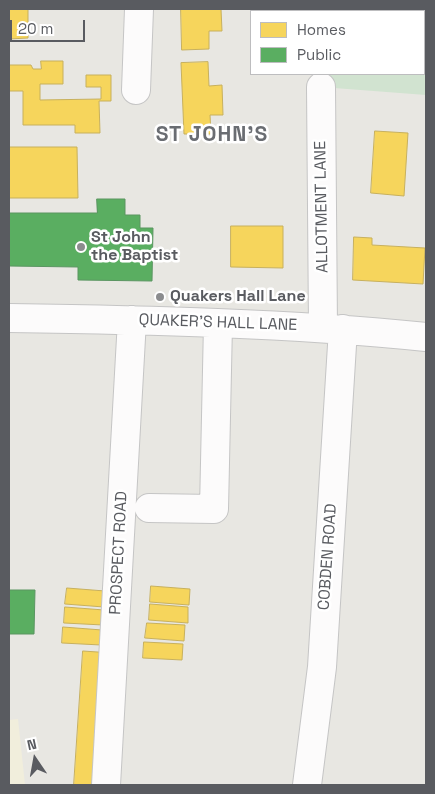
<!DOCTYPE html>
<html>
<head>
<meta charset="utf-8">
<style>
	body { margin:0 }
	#map { position:relative; width:435px; height:794px; overflow:hidden; background:#e8e7e2; font-family:"Space Grotesk",sans-serif }
	canvas { display:block }
	.frame { position:absolute; inset:0; border:10px solid #595b60; pointer-events:none }
	.legend { position:absolute; left:250px; top:10px; width:175px; height:65px; box-sizing:border-box; background:#fff; border:1px solid #bdbdbf; margin:0; padding:6px 9px; list-style:none; font-size:15px; color:#595b60 }
	.legend li { display:flex; align-items:center; gap:10px; height:25px }
	.legend b { width:25px; border:1px solid #bdbdbf }
	.north { position:absolute; left:10px; top:734px; width:50px; height:50px; -webkit-text-stroke:4px #fff; paint-order:stroke; rotate:348deg; font-size:14px; font-weight:700; line-height:20px; text-align:center; color:#595b60 }
	.north::after { content:''; display:block; margin:auto; width:18px; height:22px; background:#595b60; clip-path:polygon(50% 0,100% 100%,50% 72%,0 100%) }
	.scale { position:absolute; left:10px; top:20px; width:75px; height:22px; box-sizing:border-box; border:2px solid #595b60; border-top:0; padding-left:6px; font-size:15px; line-height:18px; white-space:nowrap; color:#595b60; -webkit-text-stroke:4px #fff; paint-order:stroke }
</style>
</head>
<body>
<div id="map">
<canvas width="435" height="794"></canvas>
<div class="frame"></div>
<ul class="legend">
<li><b style="height:14px;background:#f6d55c"></b>Homes</li>
<li><b style="height:14px;background:#5aae61"></b>Public</li>
</ul>
<div class="north">N</div>
<div class="scale">20 m</div>
</div>
<script>
const ctx = document.querySelector('canvas').getContext('2d');
ctx.lineJoin = 'round';
function fill(path, color) { ctx.fillStyle = color; ctx.fill(path, 'evenodd'); }
function strokePath(path, color, width, dash) { ctx.strokeStyle = color; ctx.lineWidth = width; ctx.lineCap = dash ? 'butt' : 'round'; ctx.setLineDash(dash || []); ctx.stroke(path); }
function label(font, color, halo, rows, align = 'center') {
  ctx.font = font + ' "Space Grotesk",sans-serif'; ctx.lineWidth = 5; ctx.setLineDash([]); ctx.textBaseline = 'middle'; ctx.strokeStyle = halo; ctx.fillStyle = color; for (const [text, x, y, turn = 0] of rows) {
    ctx.save(); ctx.translate(x, y); ctx.rotate((+turn || 0) * Math.PI / 180); ctx.textAlign = isNaN(turn) ? turn : align; if (halo) ctx.strokeText(text, 0, 0); ctx.fillText(text, 0, 0); ctx.restore();
  }
}
const commercial = new Path2D(`
	M18,719l7,66h-16v-65z`);
const green = new Path2D(`
	M324,9h102v86l-105,-8 1,-13h102v-63h-100z`);
const homes = new Path2D(`
	M9,9h19v29l-19,1z
	M181,9h40l1,22h-13v18l-27,1z
	M41,61h22v23h-23v16l61,-1v-12h-15v-12h25v26h-12l1,32h-25v-8h-52v-34h-14v-26h22l2,4h8z
	M208,62l1,24 13,-1 1,30h-13l1,19h-27l-3,-71z
	M375,131l33,2 -4,63 -33,-3z
	M9,147h68l1,51h-69z
	M231,226h52v42l-52,-1z
	M354,237l18,1v7l53,3 -2,36 -70,-4z
	M151,586l39,3 -1,16 -39,-3z
	M67,588l38,3 -1,16 -39,-3z
	M150,604l38,3v16l-39,-3z
	M65,607l39,3 -1,15 -39,-2z
	M147,623l38,2 -1,16 -39,-3z
	M63,627l39,3 -1,15 -39,-2z
	M144,642l39,2 -1,16 -39,-2z
	M83,651l29,2 -10,132h-28z`);
const public = new Path2D(`
	M97,199h28v16h15v13h13l-1,53 -74,-1v-13l-69,-1v-53h88z
	M9,590h26l-1,44h-25z`);
const minor = new Path2D(`
	M321,87l2,241
	M136,90l3,-81
	M9,318c139,2 278,5 417,19
	M149,508l65,1 4,-185
	M106,785l26,-465
	M307,785l15,-118 21,-338`);
const markers = [
	[81,247,5,"#8b8c8e"],
	[160,297,5,"#8b8c8e"]
];
const streetNames = [
	["ALLOTMENT LANE",322,207,-91],
	["QUAKER'S HALL LANE",218,323,2],
	["PROSPECT ROAD",119,553,-87],
	["COBDEN ROAD",328,557,-86]
];
const poiNames = [
	["St John",91,238],
	["the Baptist",91,256],
	["Quakers Hall Lane",170,297]
];
const districtNames = [
	["ST JOHN'S",212,135]
];
fill(commercial, '#f1eedc');
fill(green, '#d1e3d0');
fill(homes, '#f6d55c');
strokePath(homes, '#c7b05d', 1);
fill(public, '#5aae61');
strokePath(public, '#5a9561', 1);
strokePath(minor, '#c5c5c5', 30);
strokePath(minor, '#fcfbfb', 28);
for (const [x, y, r, color] of markers) { const dot = new Path2D(); dot.arc(x, y, r, 0, 2 * Math.PI); ctx.fillStyle = color; ctx.fill(dot); strokePath(dot, '#fff', 2); }
label('16px', '#595b60', '#fff', streetNames);
label('bold 16px', '#595b60', '#fff', poiNames, 'left');
ctx.letterSpacing = '1px';
label('bold 21px', '#6a6d72', '#fff', districtNames);
ctx.letterSpacing = '0px';
</script>
</body>
</html>
